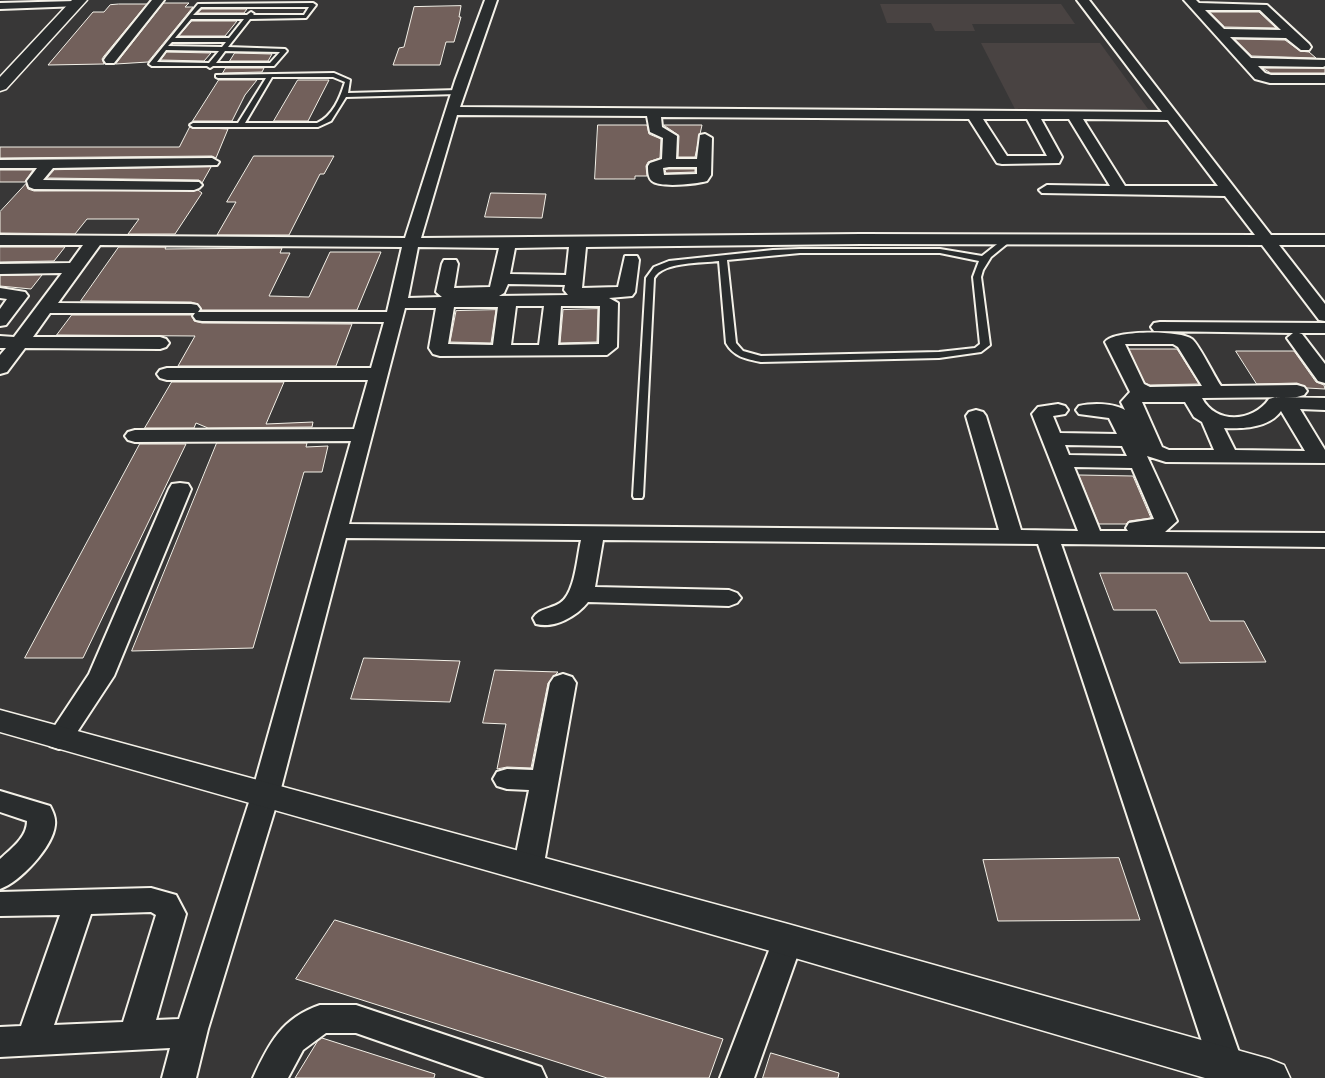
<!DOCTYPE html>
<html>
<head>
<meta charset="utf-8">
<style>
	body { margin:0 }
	canvas { display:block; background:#383737 }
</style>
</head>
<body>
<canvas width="1325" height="1078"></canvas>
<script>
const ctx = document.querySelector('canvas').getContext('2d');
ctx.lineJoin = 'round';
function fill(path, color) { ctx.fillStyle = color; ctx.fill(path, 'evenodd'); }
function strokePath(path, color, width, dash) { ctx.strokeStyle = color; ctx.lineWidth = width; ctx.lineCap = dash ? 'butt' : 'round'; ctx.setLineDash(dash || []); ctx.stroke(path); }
const built = new Path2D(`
	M880,4h181l14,20h-103l3,7h-40l-4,-8h-44z
	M981,43h119l48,66h-133z`);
const building = new Path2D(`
	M164,3h25l-4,4h8l-45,55 -32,2z
	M119,4h28l-43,52 -2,3 2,5 -56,1 45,-53h11l6,-7z
	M461,6l-2,11h2l-7,25h-8l-6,23h-47l6,-17 5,-1 10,-40z
	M202,9h45l-3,4h-46z
	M1210,12h49l17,16 -51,-1z
	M192,21h45l-12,15h-46z
	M1235,39l50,1 15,11 9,1 7,6 -64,-2z
	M167,52l44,1 -7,8 -43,-1z
	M235,53l37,1 -4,7h-38z
	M226,68h38l-2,4 -39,1z
	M1263,68h62v5h-54z
	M219,80h38l-12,15 -13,26h-39z
	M298,80h31l-21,41h-34z
	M598,125h49l2,9 12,5 -1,19 -12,4 -2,4 1,10h-12v3h-40z
	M664,125h38l-7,32h-17l1,-21z
	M190,127l38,2 -12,29 -4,-2 -212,2v-11h179z
	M254,156h80l-10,18h-4l-31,61h-72l19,-33h-9z
	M211,167l-9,16 -3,-3 -152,-2 7,-8z
	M669,169h26v3l-29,1 -1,-3z
	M0,170h33l-8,12h-25z
	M26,184l2,5 6,2 164,-1 4,3 -27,41h-47l11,-15h-52l-12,15 -75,-1v-21z
	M491,193l55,1 -4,24 -57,-1z
	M0,247h65l-11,14 -54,1z
	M119,247h47l-1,2 117,-1 -2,5h10l-21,43 40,1 21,-45h51l-24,58h-155l-4,-6 -7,-2 -110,-1z
	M42,275l-11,14 -31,-3v-10z
	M598,309l-1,33 -37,1 3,-33z
	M496,310l-5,33 -41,-1 6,-31z
	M72,315h120l2,6 8,2 150,1 -16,42h-158l17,-30 -138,-1z
	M1129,349h48l22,35 -49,1 -5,-2z
	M1236,351h58l22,31 8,3 1,4 -18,-1 -10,-5 -40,1z
	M172,382h112l-18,42 47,-2 -1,5 -104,1 -12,-5 -2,5h-49z
	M217,443h90l-1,4 22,-1 -6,26h-18l-51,176 -121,3z
	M140,444h46l-103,214h-58z
	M1079,475l54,1 18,42 -22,3 -3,3h-27z
	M1100,573h87l23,48h34l22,41 -86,1 -24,-53h-42z
	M364,658l96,3 -10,41 -99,-3z
	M495,670l63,2 -10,11 -17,85 -24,-1 -10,2 9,-45 -23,-1z
	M1119,858l21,62 -142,1 -15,-61z
	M335,920l388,119 -14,39h-102l-311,-99z
	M322,1038l113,36 -1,4h-139l22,-36z
	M771,1053l68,20 -1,5h-75z`);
const service = new Path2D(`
	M313,3l3,2 -10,13 -56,1 -22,28 57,2 2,2 -13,15h-61l-3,2 -3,-2h-55l-3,-2 49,-60zM201,7h108l-5,8h-51l1,-1 -3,-2 -4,3h-54zM191,19h53l-15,19h-54zM172,42h54l-4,5 -54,-1zM166,50l53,1 -10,12 -52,-1zM225,51l55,1 -10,11h-54z
	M334,73l16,7 -2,13 110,-3 3,2 -3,2 -112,3 -15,24 -13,6h-125l-3,-2 3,-2h45l28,-45h-48l-2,-1v-2zM272,77h61l12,5c-5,16 -12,34 -28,41h-72z
	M1006,237l7,2 -22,18 -8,13 -2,7 9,68 -9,7 -42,6 -178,4c-15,-3 -27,-5 -35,-19l-7,-82c-16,2 -57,1 -65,17l-11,218 -1,2h-8l-1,-2 13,-218 8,-11 15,-6 104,-11 27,-1h140l42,7zM800,253h140l39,8 -6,16 7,67 -5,4 -36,4 -178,4 -18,-5 -7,-8 -9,-83z`);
const minor = new Path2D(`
	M152,0h12l-50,63h-8l-2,-3 2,-3z
	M485,0h12l-37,107 702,5 -85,-112h12l182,235h54v10h-46l46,59v17l-6,-1 -57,-75 -401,-1 -275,3 -4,41 36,-1 7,-31h12l2,4 -4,32 -3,4 -23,2 9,5 -1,44 -10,8 -167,1 -7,-2 -4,-6 7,-40h-31l-56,216 650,6 -33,-114 3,-4 7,-2 7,2 3,4 35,114 57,1 -46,-117 6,-7 20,-3 7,2 3,4 -3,4 -12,2 7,17 57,1 -8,-16 -30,-4 -3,-4 3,-4c13,-3 34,-3 46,4l-4,-8 9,-10 -25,-50c8,-12 75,-12 87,-3 8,7 22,37 29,47l76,-1 7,2 3,4 -3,4 -7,2 -95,1c14,27 51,24 67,1l7,-2 49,1v12l-25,-1 25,41v13l-159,-1 -19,-6 30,65 -12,11 160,1v14l-264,-3 187,534h-34l-176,-534 -435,-4 -8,47 134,3 8,3 4,5 -4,5 -8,3 -141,-4c-11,14 -33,27 -52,22l-3,-6c6,-10 18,-9 27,-15 15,-9 17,-46 21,-63l-235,-2 -67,258 -71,233 -12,49h-34l8,-30 -170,9v-30l21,-1 39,-111 -60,1v-24l151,-4 25,7 10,19 -30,106 23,-1 72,-223 100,-355 -216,1 -7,-2 -3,-4 3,-4 7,-2 219,-1 14,-49h-201l-7,-2 -3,-4 3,-4 7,-2h204l13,-46 -182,-1 -6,-1 -3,-4 2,-3h-145l-17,24h127l6,2 3,4 -3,4 -6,2 -135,-1 -18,24 -7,2v-19l6,-7h-6v-12l14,1 48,-64 -62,1v-10l70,-1 13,-18h-83v-10l405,3 50,-157zM457,115l190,1 3,16 13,6 -1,21 -12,4 -2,3c0,4 0,12 4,15 8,7 45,3 55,0l4,-6 1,-37 -7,-4 -5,1 -3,24h-21l1,-23 -15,-9 -1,-10 308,2 28,44 5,1 57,-1 3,-6 -21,-38h28l41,67 -63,-1 -8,5 3,3 183,3 30,39 -394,-1 -440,4zM983,119h44l20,37h-40zM1083,119l85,1 50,66h-93zM669,167h28v7l-33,1 -1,-7zM100,245l302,2 -15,65h-189l2,-3 -3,-4 -6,-1 -133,-1zM418,247l81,1 -9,39 -36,1 4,-24 -2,-4h-12l-2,4 -6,28 6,5 -34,1zM569,247l-3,28 -56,-1 5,-26zM508,284l57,1 -1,5 4,5 -69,1 5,-3zM516,306h28l-5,39h-28zM561,306h39l-1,38 -41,1zM454,307h44l-5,38 -45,-1zM1125,344h48l5,3 24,39 -52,1 -6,-3zM1142,402h43l9,15 8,5 12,28h-45l-7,-3zM1281,411l24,40 -70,-1 -11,-22c19,1 45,0 57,-17zM1065,445l57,1 5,10 -58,-1zM1074,467l58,1 22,51 -25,4 -3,5 2,3h-28zM151,912l5,3 -33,107 -69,3 37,-111z
	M1184,0h12l3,3 68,2 42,39 2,3 -2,3h-8l-15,-12 -56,-1 21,21 74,2v6l-2,1 -65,-1 7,7 6,2h54v8h-55l-15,-4zM1205,10h55l21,20 -57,-1z
	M76,1l6,3 -2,2 -80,3v-6z
	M212,158l7,4 -2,3 -164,3 -10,12 156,2 3,3 -3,3 -5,2 -160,-1 -5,-2 -2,-6 10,-13h-37v-8z
	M0,288l25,4 3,4 -22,29 -6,1v-17l7,-10 -7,-1z
	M1160,322l165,1v10h-26l3,1 23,30v19l-7,-2 -31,-43 6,-5 -139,-2 -3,-4 3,-4z
	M180,483l8,1 3,5 -77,187 -46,70 -9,3 -9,-3 -4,-7 43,-65 80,-185 3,-5z
	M563,674l9,3 4,6 -33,186 -5,8 -10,4 -10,-4 -5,-8 16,-79 -22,-1 -10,-3 -4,-7 4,-7 10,-3 26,1 17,-87 4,-6z
	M0,791l50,15c3,6 6,12 5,19 -2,22 -35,57 -55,64v-30c12,-11 27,-22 27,-38l-27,-9z
	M788,927l11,4 4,9 -49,138h-34l53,-138 4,-9z
	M320,1005h36l185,62 5,11h-61l-129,-45h-30l-23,17 -15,28h-35c16,-35 29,-60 67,-73z`);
const tertiary = new Path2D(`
	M72,0h15l-81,89 -6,2v-14z
	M0,710l788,214 481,135 15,6 6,13h-85l-417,-122 -788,-224z`);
fill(built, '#494342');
fill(building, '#72605b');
strokePath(building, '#f4f1e8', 1);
strokePath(service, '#f4f1e8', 4);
strokePath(minor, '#f4f1e8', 4);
strokePath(tertiary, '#f4f1e8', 3);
fill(service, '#2a2d2e');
fill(minor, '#2a2d2e');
fill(tertiary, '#2a2d2e');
</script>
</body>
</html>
